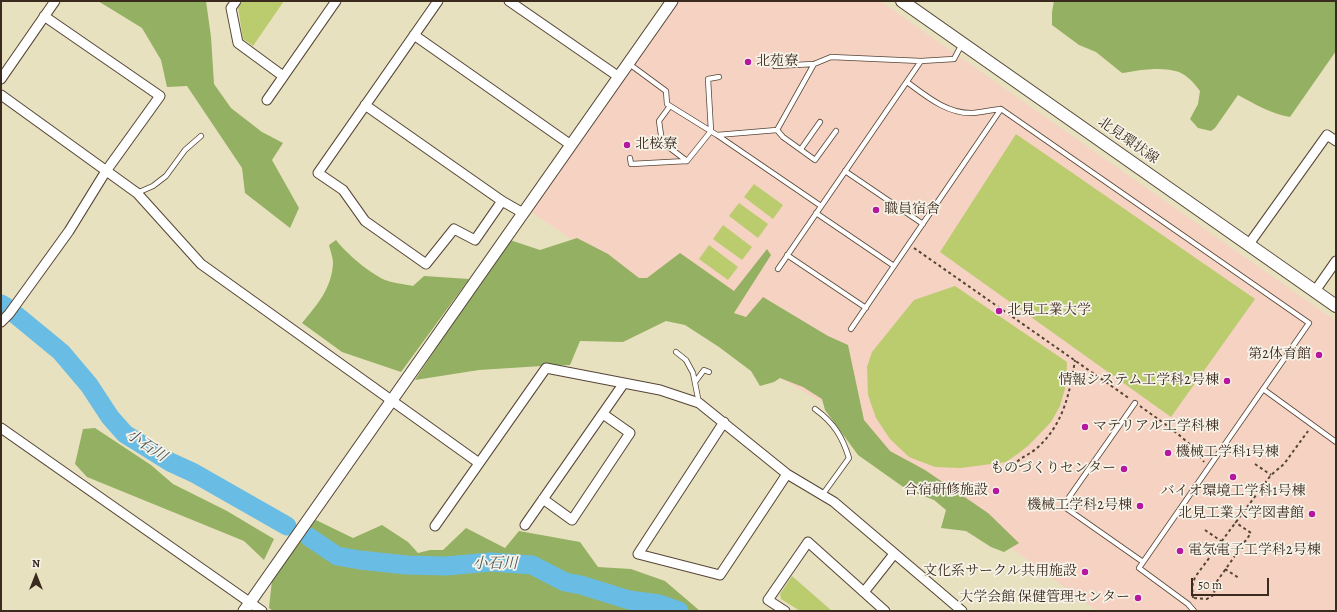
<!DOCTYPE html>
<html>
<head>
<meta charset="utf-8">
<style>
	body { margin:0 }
	#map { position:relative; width:1337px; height:612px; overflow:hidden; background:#e8e1bf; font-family:Alegreya,serif }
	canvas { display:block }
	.frame { position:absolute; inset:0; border:2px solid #3b2a1e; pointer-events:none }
	.north { position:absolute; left:16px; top:556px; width:40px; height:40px; -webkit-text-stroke:3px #f7f3e8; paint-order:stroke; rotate:0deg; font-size:11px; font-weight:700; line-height:16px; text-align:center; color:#3b2a1e }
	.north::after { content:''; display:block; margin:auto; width:14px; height:18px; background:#3b2a1e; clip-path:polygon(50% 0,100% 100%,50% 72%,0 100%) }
	.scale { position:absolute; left:1191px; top:578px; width:78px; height:18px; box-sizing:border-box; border:2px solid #3b2a1e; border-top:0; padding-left:5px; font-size:12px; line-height:14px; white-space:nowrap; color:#3b2a1e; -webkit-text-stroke:3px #f7f3e8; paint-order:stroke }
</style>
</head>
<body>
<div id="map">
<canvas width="1337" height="612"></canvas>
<div class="frame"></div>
<div class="north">N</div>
<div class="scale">50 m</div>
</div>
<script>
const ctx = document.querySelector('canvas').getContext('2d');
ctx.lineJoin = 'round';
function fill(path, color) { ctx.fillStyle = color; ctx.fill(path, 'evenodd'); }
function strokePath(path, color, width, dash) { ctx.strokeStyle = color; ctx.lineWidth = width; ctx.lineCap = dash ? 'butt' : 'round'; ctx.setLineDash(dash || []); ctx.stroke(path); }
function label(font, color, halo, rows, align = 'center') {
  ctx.font = font + ' Alegreya,"Noto Serif JP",serif'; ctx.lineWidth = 3.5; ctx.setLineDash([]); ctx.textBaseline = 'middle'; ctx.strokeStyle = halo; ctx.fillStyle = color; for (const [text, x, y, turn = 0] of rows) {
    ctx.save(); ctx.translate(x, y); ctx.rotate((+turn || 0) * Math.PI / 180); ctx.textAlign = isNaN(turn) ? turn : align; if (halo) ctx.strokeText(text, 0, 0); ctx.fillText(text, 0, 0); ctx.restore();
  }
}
const built = new Path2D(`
	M678,1h202l456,320v290h-239l-131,-96 -139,-110 -87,-50 -210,-144z`);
const green = new Path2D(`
	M243,1h41l-31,45 -10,-7 -5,-32z
	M1016,134l239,165 -84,118 -231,-165z
	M754,184l29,21 -10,14 -29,-22z
	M739,203l29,21 -10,14 -29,-22z
	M723,225l29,22 -10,13 -29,-21z
	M709,245l29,22 -10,13 -29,-21z
	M955,286l112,76 -1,23 -6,21 -9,16 -22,23 -10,8 -13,9 -45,6 -26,-1 -26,-10 -19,-18 -14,-21 -8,-23 -1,-28 5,-15 42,-52z
	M792,576l40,35h-32l-19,-12 -1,-5z`);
const forest = new Path2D(`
	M98,1h108l5,36 3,47 17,24 31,24 21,11 -11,17 27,48 -9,20 -45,-35 -3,-25 -55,-82 -20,1 -6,-27 -19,-32z
	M1054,1h282v50l-46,66c-19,-3 -35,-13 -52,-22l-23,33 -4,3 -13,-3 -8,-9 8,-15 2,-13c-6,-8 -12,-15 -21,-19 -16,-6 -40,-2 -57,1l-26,-21 -17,-7 -27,-20v-13z
	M577,238l31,16 31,24h8l33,-25 54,38 33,-42 4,6 -37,58 12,4 17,-20 65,39 20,9 16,75 26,31 35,19 63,43 31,30 -15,9 -13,-5 -25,-16 -25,-3 5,-18 -12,-10 -28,-11 -48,-34 -33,-45 -3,-11 -19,-12 -23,-9 -6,4 -14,4 -9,-15 -32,-24 -34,-22 -19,-4 -43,21 -43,-1 -10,24 -28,1 -63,4 -64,10 66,-100 29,-40 30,10z
	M336,240c11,14 32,32 49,40 8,3 19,4 28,6l11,-10 45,3 -68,93 -59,-20 -40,-29c15,-18 30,-35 31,-60 0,-6 -3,-13 -4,-18z
	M95,428l56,37 22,19 54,27 47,28 -10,21 -20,-19 -157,-64 -12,-13 8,-35z
	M316,520l37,18 29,-13 26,17 10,11 12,-3h13l23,-22 39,20 14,-17 61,11 18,25 33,2 34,12 35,30h-427l-4,-3 3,-28 31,-45z`);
const river = new Path2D(`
	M1,304l5,3
	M16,315l45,37 28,33 21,32 15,17 45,28 24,11 93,53
	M309,537l28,19 23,4 46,5 40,1 45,-4 41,3 33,17 16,3 48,15 30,4 20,7`);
const path = new Path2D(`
	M914,248l216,151
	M1140,406c20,15 52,35 64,56
	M1255,464l16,11
	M1010,471c5,-12 18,-15 27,-23 26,-23 33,-55 38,-88
	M1205,530l16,11
	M1225,569l14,9
	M1193,598l-1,-11 3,-10 76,-102 13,-11 24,-33
	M1194,598l13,1 8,-5 -2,-7 38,-54 -16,-11`);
const service = new Path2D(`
	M632,66l34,25 1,13 50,31 104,71
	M775,66l39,-2 17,-7 90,4
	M907,82c19,14 40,32 66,31 9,-1 19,-3 28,-4l308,214 -170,245 49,36 6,7
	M670,106l-11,15 3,21 25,19
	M777,130l6,7 32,23 21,-29
	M717,135l60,-5 37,-66
	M801,149l19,-27
	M630,158l1,6 56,-3 24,-30 -3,-52 11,-2
	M845,171l78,53
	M137,193l16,-7 13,-10 19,-26 16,-14
	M816,213l78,53
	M787,255l79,53
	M778,269l143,-208 33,-2 8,-15
	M851,329l150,-220
	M676,352l10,8 7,13 6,30
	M695,382l9,-12 5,2
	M1263,389l73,53
	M1135,403l-72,103 80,56
	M815,409c19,14 27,27 34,49l-26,36`);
const minor = new Path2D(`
	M236,1l-5,7 7,35 45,33
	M438,1l-120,172 25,17 22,31 61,43 28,-35 21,11 27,-39
	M509,1l110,76
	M414,35l157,110
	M1,79l54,-78
	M1,95l136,98 64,71 278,199
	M267,100l69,-99
	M365,105l137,96 21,12
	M1249,244l78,-109 9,6
	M1315,291l21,-30
	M1,322l8,-8 60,-83 37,-60 54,-75 -116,-80
	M724,422l-86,132 82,21 67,-101
	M1,428l261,183
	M543,499l29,21 58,-87 -27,-19
	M525,525l99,-142
	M435,526l111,-158 114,22 39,13 88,71 47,28 128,109
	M864,592l30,-38
	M785,611l-17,-11 40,-58 77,69`);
const tertiary = new Path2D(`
	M244,611l428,-610`);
const secondary = new Path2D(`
	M902,1l434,305`);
const markers = [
	[748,62,4,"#b5179e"],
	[627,145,4,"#b5179e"],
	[876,210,4,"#b5179e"],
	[999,311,4,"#b5179e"],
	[1319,355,4,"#b5179e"],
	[1227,381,4,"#b5179e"],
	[1085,427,4,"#b5179e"],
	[1168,453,4,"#b5179e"],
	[1124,469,4,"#b5179e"],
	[1233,477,4,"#b5179e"],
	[996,491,4,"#b5179e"],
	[1140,506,4,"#b5179e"],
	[1312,514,4,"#b5179e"],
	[1180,551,4,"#b5179e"],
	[1085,572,4,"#b5179e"],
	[1138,598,4,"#b5179e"]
];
const poiNames = [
	["北苑寮",756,62,"left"],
	["北桜寮",635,145,"left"],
	["職員宿舎",884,210,"left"],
	["北見工業大学",1007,311,"left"],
	["第2体育館",1311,355],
	["情報システム工学科2号棟",1219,381],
	["マテリアル工学科棟",1093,427,"left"],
	["機械工学科1号棟",1176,453,"left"],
	["ものづくりセンター",1116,469],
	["合宿研修施設",988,491],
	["バイオ環境工学科1号棟",1233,492,"center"],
	["機械工学科2号棟",1132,506],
	["北見工業大学図書館",1304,514],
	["電気電子工学科2号棟",1188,551,"left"],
	["文化系サークル共用施設",1077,572],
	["大学会館 保健管理センター",1130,598]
];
const streetNames = [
	["北見環状線",1128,141,35]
];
const waterNames = [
	["小石川",146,446,34],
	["小石川",495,564]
];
fill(built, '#f5d2c2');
fill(green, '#bbcc6f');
fill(forest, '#94b062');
strokePath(river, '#69bde5', 19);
strokePath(service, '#554536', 6);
strokePath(minor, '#554536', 11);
strokePath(tertiary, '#554536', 13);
strokePath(secondary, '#554536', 14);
strokePath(path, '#554536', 2, [3, 3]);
strokePath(service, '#fff', 4.5);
strokePath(minor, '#fff', 9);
strokePath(tertiary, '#fff', 11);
strokePath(secondary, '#fff', 12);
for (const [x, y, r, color] of markers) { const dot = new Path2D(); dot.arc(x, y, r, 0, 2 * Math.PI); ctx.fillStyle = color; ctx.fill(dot); strokePath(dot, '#f7f3e8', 1.5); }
label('14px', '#3b2a1e', '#f7f3e8', poiNames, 'right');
label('14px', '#3b2a1e', '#f7f3e8', streetNames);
label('italic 15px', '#49565a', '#f7f3e8', waterNames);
</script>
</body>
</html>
